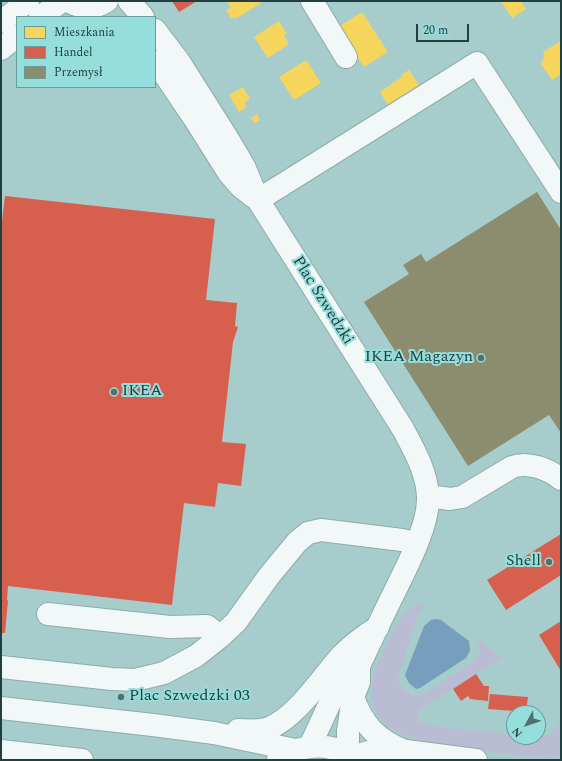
<!DOCTYPE html>
<html>
<head>
<meta charset="utf-8">
<style>
	body { margin:0 }
	#map { position:relative; width:562px; height:761px; overflow:hidden; background:#a6cdcc; font-family:Spectral,serif }
	canvas { display:block }
	.frame { position:absolute; inset:0; border:2px solid #213f3e; pointer-events:none }
	.legend { position:absolute; left:16px; top:16px; width:140px; height:72px; box-sizing:border-box; background:#95dedb; border:1px solid #679e9c; margin:0; padding:5px 7px; list-style:none; font-size:12px; color:#213f3e }
	.legend li { display:flex; align-items:center; gap:8px; height:20px }
	.legend b { width:20px; border:1px solid #679e9c }
	.north { position:absolute; left:506px; top:705px; width:40px; height:40px; box-sizing:border-box; background:#95dedb; border:1px solid #679e9c; border-radius:50%; rotate:230deg; font-size:11px; font-weight:700; line-height:16px; text-align:center; color:#213f3e }
	.north::after { content:''; display:block; margin:auto; width:14px; height:18px; background:#507170; clip-path:polygon(50% 0,100% 100%,50% 72%,0 100%) }
	.scale { position:absolute; left:416px; top:24px; width:53px; height:18px; box-sizing:border-box; border:2px solid #213f3e; border-top:0; padding-left:5px; font-size:12px; line-height:14px; white-space:nowrap; color:#213f3e; -webkit-text-stroke:3px #95dedb; paint-order:stroke }
</style>
</head>
<body>
<div id="map">
<canvas width="562" height="761"></canvas>
<div class="frame"></div>
<ul class="legend">
<li><b style="height:11px;background:#f6d55c"></b>Mieszkania</li>
<li><b style="height:11px;background:#d6604d"></b>Handel</li>
<li><b style="height:11px;background:#8c8c6e"></b>Przemysł</li>
</ul>
<div class="north">N</div>
<div class="scale">20 m</div>
</div>
<script>
const ctx = document.querySelector('canvas').getContext('2d');
ctx.lineJoin = 'round';
function fill(path, color) { ctx.fillStyle = color; ctx.fill(path, 'evenodd'); }
function strokePath(path, color, width, dash) { ctx.strokeStyle = color; ctx.lineWidth = width; ctx.lineCap = dash ? 'butt' : 'round'; ctx.setLineDash(dash || []); ctx.stroke(path); }
function label(font, color, halo, rows, align = 'center') {
  ctx.font = font + ' Spectral,serif'; ctx.lineWidth = 4; ctx.setLineDash([]); ctx.textBaseline = 'middle'; ctx.strokeStyle = halo; ctx.fillStyle = color; for (const [text, x, y, turn = 0] of rows) {
    ctx.save(); ctx.translate(x, y); ctx.rotate((+turn || 0) * Math.PI / 180); ctx.textAlign = isNaN(turn) ? turn : align; if (halo) ctx.strokeText(text, 0, 0); ctx.fillText(text, 0, 0); ctx.restore();
  }
}
const green = new Path2D(`
	M421,604h3l1,2 -7,7 -20,64c3,12 10,20 23,19l50,-33c12,-11 11,-17 2,-29l29,24 -84,53 1,11 30,6 65,6v3h24v-2l12,1 11,-18v36l-7,3 -9,1 -113,-12c-14,-10 -28,-9 -42,-18 -7,-4 -13,-11 -16,-19 -11,-31 15,-67 28,-94l8,-7z`);
const water = new Path2D(`
	M437,619l4,1 28,21 1,10 -4,7 -46,30 -4,1 -7,-6 -4,-8 19,-49 7,-6z`);
const homes = new Path2D(`
	M227,1h32l2,2 -24,15h-6l-5,-8 5,-2z
	M501,1h20l5,8 -14,9z
	M362,12l26,40 -24,15 -26,-40z
	M279,21l8,13 -3,2 5,8 -21,14 -14,-21z
	M561,41v36l-1,-2 -8,5 -11,-16v-2l2,-1 1,-6 -1,-3z
	M306,60l15,23 -27,17 -15,-23z
	M409,70l10,15 -31,20 -8,-13 22,-15 -1,-2z
	M243,87l7,12 -6,3 3,5 -8,5 -10,-17z
	M257,114l3,6 -6,3 -3,-5z`);
const shops = new Path2D(`
	M172,1h25l-18,11z
	M5,196l210,23 -9,81 31,3 -2,23 3,1 -5,15 -11,100 24,2 -5,42 -23,-3 -3,24 -31,-4 -12,102 -164,-19 -1,14 1,1 -3,32h-4v-404z
	M561,534v41l-55,35 -19,-30z
	M561,621v50l-22,-36z
	M476,674l8,12h5l-1,15 -18,-2 -2,-3 -7,5 -8,-12z
	M490,694l38,3 -2,15 -38,-3z`);
const industry = new Path2D(`
	M537,192l24,38v203l-12,-18 -81,51 -104,-164 45,-28 -6,-9 18,-11 5,8z`);
const minor = new Path2D(`
	M68,1c13,8 27,8 39,0
	M129,1l14,16
	M312,1l34,56
	M40,17l22,-16
	M1,22l27,-21
	M155,30l25,33 48,76 16,27 14,34 145,229c11,21 24,43 25,68 1,30 -24,75 -37,102 -11,22 -21,44 -32,67v16l-6,15 -5,34v23
	M1,49l16,-13
	M155,62l10,13 29,43 34,54 12,14 14,11
	M258,200l219,-137 84,129
	M428,496l22,3 12,-2 50,-30c16,-6 36,2 49,12
	M48,614l122,13 37,-1 13,11
	M1,667l111,12 23,1 29,-7 32,-17 24,-19 16,-15 33,-46 28,-34 11,-9 13,-3 81,10 14,3
	M310,746l25,-54 14,-20 10,-6
	M278,760c24,-17 54,-19 78,0`);
const major = new Path2D(`
	M353,697c10,28 24,43 52,54
	M1,708l152,17 61,8 81,17
	M238,730c10,0 21,2 31,-2 27,-10 53,-51 73,-73 11,-11 23,-20 36,-28
	M1,751l81,9
	M353,757l15,-5 38,-1 70,9`);
const markers = [
	[481,358,4,"#507170"],
	[114,392,4,"#507170"],
	[549,562,4,"#507170"],
	[121,697,4,"#507170"]
];
const streetNames = [
	["Plac Szwedzki",322,301,58]
];
const poiNames = [
	["IKEA Magazyn",473,358],
	["IKEA",122,392,"left"],
	["Shell",541,562],
	["Plac Szwedzki 03",129,697,"left"]
];
fill(green, '#b9bcd3');
fill(water, '#779ebd');
fill(homes, '#f6d55c');
fill(shops, '#d6604d');
fill(industry, '#8c8c6e');
strokePath(minor, '#8dabaa', 24);
strokePath(major, '#8dabaa', 24);
strokePath(minor, '#f2f8f7', 22);
strokePath(major, '#f2f8f7', 22);
for (const [x, y, r, color] of markers) { const dot = new Path2D(); dot.arc(x, y, r, 0, 2 * Math.PI); ctx.fillStyle = color; ctx.fill(dot); strokePath(dot, '#95dedb', 1.5); }
label('16px', '#213f3e', '#95dedb', streetNames);
label('16px', '#213f3e', '#95dedb', poiNames, 'right');
</script>
</body>
</html>
